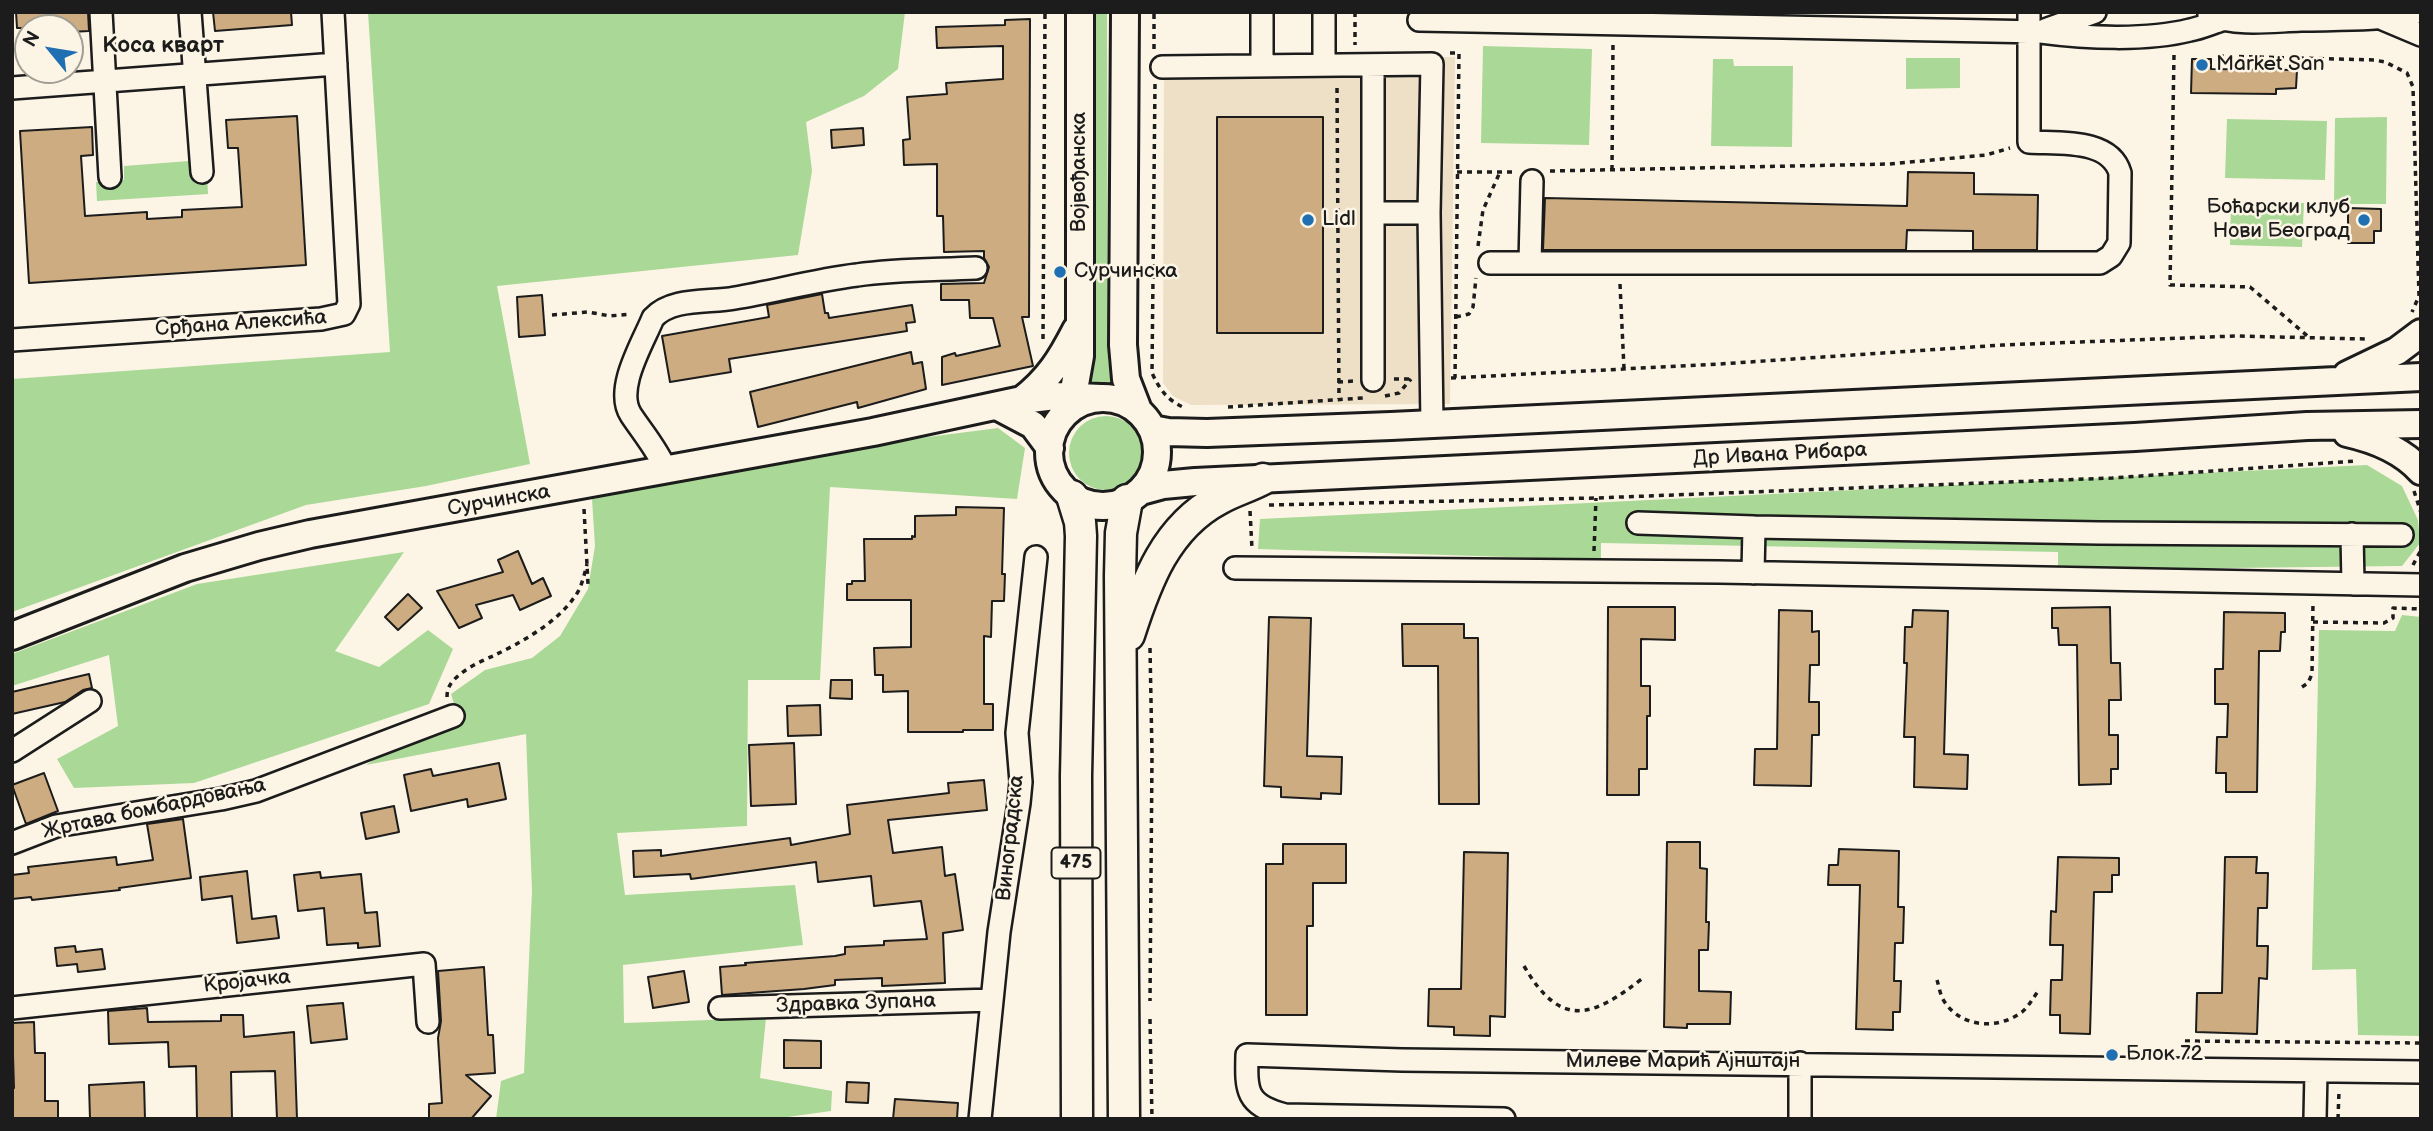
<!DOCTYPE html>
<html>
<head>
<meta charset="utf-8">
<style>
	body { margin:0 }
	#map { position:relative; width:2433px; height:1131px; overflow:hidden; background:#fcf5e5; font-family:"Balsamiq Sans",sans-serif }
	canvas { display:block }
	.frame { position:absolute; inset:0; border:14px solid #1c1c1c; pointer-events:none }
	.north { position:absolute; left:14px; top:14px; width:70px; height:70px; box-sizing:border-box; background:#fcf5e5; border:2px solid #a29e95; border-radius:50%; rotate:300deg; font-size:19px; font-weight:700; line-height:28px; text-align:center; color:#1c1c1c }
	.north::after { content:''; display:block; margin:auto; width:24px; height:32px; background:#1f6fb2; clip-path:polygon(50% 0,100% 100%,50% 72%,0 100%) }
</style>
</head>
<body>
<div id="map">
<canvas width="2433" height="1131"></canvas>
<div class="frame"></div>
<div class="north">N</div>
</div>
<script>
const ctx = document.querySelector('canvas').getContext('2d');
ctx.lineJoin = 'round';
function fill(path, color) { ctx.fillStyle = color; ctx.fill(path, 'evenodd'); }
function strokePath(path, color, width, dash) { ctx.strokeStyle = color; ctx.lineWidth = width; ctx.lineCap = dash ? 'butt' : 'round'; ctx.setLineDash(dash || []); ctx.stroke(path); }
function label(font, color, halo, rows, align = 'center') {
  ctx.font = font + ' "Balsamiq Sans",sans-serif'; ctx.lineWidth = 5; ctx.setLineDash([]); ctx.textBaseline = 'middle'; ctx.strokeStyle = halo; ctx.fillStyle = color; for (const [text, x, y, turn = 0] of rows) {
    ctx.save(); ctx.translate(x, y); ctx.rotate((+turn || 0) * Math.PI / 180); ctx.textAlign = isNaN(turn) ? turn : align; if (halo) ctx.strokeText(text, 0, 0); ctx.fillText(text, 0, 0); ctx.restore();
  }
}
const built = new Path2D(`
	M1164,56l291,1 -5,347 -259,1 -18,-9 -10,-13z`);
const green = new Path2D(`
	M368,12h537l-7,57 -34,27 -58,26 6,49 -14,84 -301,31 33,178 -104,22 -120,19 -294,107v-233l378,-27z
	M1096,12h11l1,344 3,29h-24l7,-27z
	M1483,46l109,3 -3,96 -108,-2z
	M1906,58h54v30l-54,1z
	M1713,59h20l1,7h59l-1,81 -81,-1z
	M2387,117l-1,87h-52l1,-86z
	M2227,119l100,2 -2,59 -100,-2z
	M189,161l1,12 17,-1 1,22 -111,7 -1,-19 28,-2v-14z
	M2231,201l73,2 -2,44 -72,-2z
	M1069 453a37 37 0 1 1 74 0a37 37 0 1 1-74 0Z
	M998,428l27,20 -8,51 -187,-12 -10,193h-72l-1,146 -130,7 8,62 170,-10 8,60 -180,20 1,58 142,-5 -6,60 72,13 -1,20 -58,8h-277l5,-38 23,-8 8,-182 -6,-157 -160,31 30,-19 63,-26 -8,-26 34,-24 47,-12 28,-22 28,-47 7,-43 -3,-47 235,-49z
	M2367,465l35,21 16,34 2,23 -18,23 -344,4v-18l-457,-9v17l-343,-11 2,-30z
	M404,552l-69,99 44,16 49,-37 25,19 -24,55 -235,79 -120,5 -17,-29 61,-33 -9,-71 -97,31v-32l185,-70z
	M2402,615l19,2v419l-63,-1 -2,-66 -44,1 7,-340 76,1z`);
const building = new Path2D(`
	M16,12h72l1,19 -19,1v-4h-53z
	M213,12h78l1,13 -77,6z
	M1030,19l-1,298h-7l11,49 -91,19v-28l13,-4 1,3 44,-10 -7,-28h-23l-1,-18h-28v-16l43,-1 5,-16 -5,-9v-7l-40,1 -1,-36h-6v-52l-33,1 -1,-25 7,-1 -3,-42 40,-3 -1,-11 57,-4v-33l-66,2 -1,-21 69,-2v-5z
	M2192,59h19v10l86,1 -1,18 -20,1v5l-85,-1z
	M297,116l9,149 -277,18 -9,-152 72,-4 1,28 -12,1 4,60 62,-4v7l35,-2v-7l60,-3 -4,-59h-10l-2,-28z
	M1217,117h106v216h-106z
	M863,128l1,17 -32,3 -1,-18z
	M1908,172l66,1v21l64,1 -1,55h-64v-19l-66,-1 -1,20h-363l2,-52 362,8z
	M2348,208l33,1v22h-7v12h-26z
	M822,294l3,19h3l1,5 83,-13 3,17 -9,1 1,8 -178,28 2,13 -61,10 -8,-46 107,-19 -2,-12z
	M542,295l3,40 -26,2 -2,-40z
	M911,352l2,12 9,-2 4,27 -68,19 -1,-6 -99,25 -8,-35z
	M956,507l48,1 -2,66h3l-1,27h-12l-1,36 -7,-1v68h9v26h-30v2h-55v-41l-25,1v-17h-8l-1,-27 37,-1v-47h-64v-16h5v-3h13l-1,-42h48v-3l3,1v-21l41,-1z
	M518,551l14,33 11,-6 8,18 -31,14 -7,-15 -37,10 6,13 -23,10 -22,-37 66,-19 -5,-12z
	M408,594l14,14 -24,22 -13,-13z
	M1608,607h67v33l-34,-1v47h9v30h-3v53h-8v26h-32z
	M2110,607l1,56h9l1,37h-12v35h9v34h-7v15l-32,1 -2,-140h-18l-1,-17h-6v-20z
	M1779,610l33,1v21l7,-1v34h-9l-1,37h10v33h-7l-1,51 -57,-1 1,-36h22z
	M1913,610l35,1 -4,143 24,1 -1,34 -53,-2 1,-50h-11l3,-74h-3l1,-36h7z
	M2224,612l61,1v19h-4l-1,19h-21l-2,141h-31v-19h-10l1,-36h10l1,-33h-13v-35h8z
	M1269,617l42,1 -4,138 35,1 -1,37 -20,-1v6l-40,-2v-10l-17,-1z
	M1402,624h62v14h14l1,166h-40l-1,-138h-35z
	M89,674l3,14 -9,2 -18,12 -53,12v-22z
	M831,680h21v19l-22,-1z
	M820,705l1,30 -33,1 -1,-30z
	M794,743l2,61 -45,2 -2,-61z
	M499,763l7,36 -38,8 -1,-8 -56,12 -7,-36 27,-6 2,7z
	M44,773l14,38 -32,13 -14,-39z
	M984,780l3,30 -99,10 5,33 49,-6 3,29 10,-2 8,56 -20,3 2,50 -63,3v-8l-47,2v5l-31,4 -82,6 -2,-28 26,-2 -1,-2 90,-7 10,-2v-7l39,-2v-4l43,-2 -6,-38 -47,5 -3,-30 -53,6 -2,-20 -125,17 -1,-5 -56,3 -1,-26 28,-1v6l129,-18 1,7 59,-11 -3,-29 102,-12 -1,-10z
	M394,806l5,26 -33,7 -5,-26z
	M183,819l8,59 -72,10 1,2 -88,10 -1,-3 -19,2v-24l17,-2 -1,-6 88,-10 1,8 36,-5 -6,-36z
	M1667,842h33v26l7,1 -1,53h3l-1,28h-9v41l32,1 -1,32h-43v4l-23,-1z
	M1283,844h63v39h-33v43h-6v89h-41v-151h17z
	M1839,849l60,2 -1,56h6l-1,36h-8l-1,38h7l-1,31h-7v18l-37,-1 4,-144h-32l1,-20h9z
	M1464,852l44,1 -3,164 -15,-1v20l-36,-1v-8l-26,-1 1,-37h32z
	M2058,857l61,1v17h-7v17h-18l-4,142 -30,-1v-18h-10l1,-35h11l1,-35h-13l1,-34 5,1z
	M2225,857h32l-1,16h12l-1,35h-9l-1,38h11l-1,33 -8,-1 -2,56 -61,-2 1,-39h25z
	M247,871l5,48 24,-3 3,22 -42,5 -5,-47 -30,4 -2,-23z
	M320,872l1,6 40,-4 4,39 12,-1 3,34 -22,2v-5l-31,2 -3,-37 -26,3 -4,-36z
	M75,946l1,6 26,-3 3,20 -27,3 -1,-8 -20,2 -2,-18z
	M484,967l4,68h5l2,38 -29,2 25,21 -20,23h-42v-15l13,-1 -4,-65 3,-17 -3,-50z
	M684,971l5,31 -36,6 -5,-31z
	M343,1003l4,36 -36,4 -4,-37z
	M147,1008l1,14 73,-1v-6h22l1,22 50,-5 3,87h-20l-2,-48 -44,1 1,47h-35l-1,-53 -27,1 -1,-25 -59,2 -1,-33z
	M34,1022l1,31h10v48h13v18h-46v-31h2l-2,-65z
	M784,1040l37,1v27h-37z
	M144,1082l1,37h-55l-1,-34z
	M847,1082l22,1 -1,20 -22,-1z
	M895,1099l63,4 -1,16h-64z`);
const path = new Path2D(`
	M1355,12v33
	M1154,49v-37
	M1450,53h9l-4,325
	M2174,55l-4,230 80,2 61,52
	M2219,56l155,4 11,2 22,11 6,14 6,209 -7,16
	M1155,84l-3,289c8,17 15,27 33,35
	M1337,88l2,311
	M1612,170l1,-127
	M1550,171l339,-7 97,-9 24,-7
	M1457,172h58
	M1478,246l5,-36 17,-38
	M1620,284l4,85
	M552,315l36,-3 22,4 21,-2
	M1456,317l13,-3 4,-7 3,-29
	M1043,339l2,-327
	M1451,378l268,-14 283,-19 233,-9 131,3
	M1394,379h15
	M1338,382l17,-1
	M1385,396l14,-3 12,-14
	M1228,407l135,-9
	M1037,468l10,22
	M2414,491l7,22
	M1269,505l327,-7 516,-20 244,-17
	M584,509l4,75
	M1250,511l2,38
	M1594,551l2,-53
	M2413,565l8,-15
	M2313,622l71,1 9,-5v-10l28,1
	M1150,648l2,106 -2,247
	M2302,687l6,-4 4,-9 1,-72
	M447,697c0,-5 1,-10 5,-15 10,-12 27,-20 41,-26 27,-13 62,-32 80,-57 8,-9 11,-23 14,-35
	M1524,966c37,64 69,51 119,12
	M1937,980c2,6 3,15 7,21 17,27 54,29 78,11 7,-6 11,-14 17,-22
	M1150,1019l2,100
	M2185,1050l-1,-9 237,2
	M2338,1119l1,-28`);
const minor = new Path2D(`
	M101,12l9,165
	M190,12l12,160
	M1262,12v53
	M1324,12v53
	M2209,15c29,11 62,6 92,5 39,-1 77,1 115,-8
	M2383,19l38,16
	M1419,20l622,12c45,6 105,9 149,-2 11,-2 22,-7 32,-10
	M2045,30l50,-18
	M1373,65v315
	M1162,67l270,-3 -3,149 3,212
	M12,88l324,-24
	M1373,213h56
	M1490,263h610l11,-7 8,-13 1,-70c-10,-35 -62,-29 -91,-31v-130
	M1530,263l2,-82
	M12,340l309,-21 23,-5 5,-10 -16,-292
	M666,470c-9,-21 -23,-37 -35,-55 -17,-26 12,-72 22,-97 19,-21 57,-15 82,-20 41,-7 81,-18 122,-23 40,-6 79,-5 119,-7
	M1638,523l116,4 -1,46
	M1754,527l345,6 303,2
	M2352,534l1,50
	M1235,568l484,4 702,13
	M12,751l78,-50
	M12,843l44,-17 165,-27 35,-8 197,-75
	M12,1008l412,-44 4,58
	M720,1008l272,-8
	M980,1119l19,-187 20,-129 2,-21 -4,-49 19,-176
	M1504,1119l-219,-4c-39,-10 -39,-24 -38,-60l155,5 1019,12
	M1800,1119v-56
	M2315,1119l1,-48`);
const major = new Path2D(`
	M1125,12l-2,333 3,34 12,31
	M2347,375l50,-24 24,-18
	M1049 452a54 54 0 1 1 108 0a54 54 0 1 1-108 0Z
	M1022,400c27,-21 39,-41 54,-70
	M997,406l36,19 17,23
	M1067,411l6,-15 7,-40v-344
	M1152,429l16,3 39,1 184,-7 1030,-49
	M2347,433c27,6 55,17 74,38
	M1141,491l22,-6 32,-3 940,-45 172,-11 114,-2
	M12,636l173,-68 74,-22 51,-12 563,-102 149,-32 33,-4 46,2`);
const highway = new Path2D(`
	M1072,496l8,26 1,14 -5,240 1,343
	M1129,635c17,-53 37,-108 90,-136 14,-8 29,-12 44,-20
	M1124,1119l-4,-543 1,-43 6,-33`);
const markers = [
	[2202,65,7,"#1f6fb2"],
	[1308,220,7,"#1f6fb2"],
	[2364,220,7,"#1f6fb2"],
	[1060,272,7,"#1f6fb2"],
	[2112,1055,7,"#1f6fb2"]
];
const shields = [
	[1076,863,49]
];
const shieldNames = [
	["475",1076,863]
];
const poiNames = [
	["Market San",2216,65],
	["Боћарски клуб",2350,208,"right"],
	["Нови Београд",2350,232,"right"],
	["Lidl",1322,220],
	["Сурчинска",1074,272],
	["Блок 72",2126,1055]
];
const streetNames = [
	["Војвођанска",1080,172,-90],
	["Срђана Алексића",241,324,-4],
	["Др Ивана Рибара",1780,455,-3],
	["Сурчинска",499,501,-10],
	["Жртава бомбардовања",154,809,-12],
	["Виноградска",1011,838,-84],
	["Кројачка",247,982,-6],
	["Здравка Зупана",856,1004,-2],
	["Милеве Марић Ајнштајн",1683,1062]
];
const neighbourhoodNames = [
	["Коса кварт",163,46]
];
fill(built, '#eedfc7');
fill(green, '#aad897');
fill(building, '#ceac81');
strokePath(building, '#1c1c1c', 2);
strokePath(minor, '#1c1c1c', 26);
strokePath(major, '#1c1c1c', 32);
strokePath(highway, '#1c1c1c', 35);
strokePath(path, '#1c1c1c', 3.5, [5, 5]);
strokePath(minor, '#fcf5e5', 21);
strokePath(major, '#fcf5e5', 26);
strokePath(highway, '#fcf5e5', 30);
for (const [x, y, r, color] of markers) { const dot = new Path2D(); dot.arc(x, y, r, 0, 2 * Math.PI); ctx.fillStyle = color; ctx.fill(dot); strokePath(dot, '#fcf5e5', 2.5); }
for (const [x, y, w] of shields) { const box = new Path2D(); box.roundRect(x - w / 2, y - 15.5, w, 31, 5); ctx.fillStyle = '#fcf5e5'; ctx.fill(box); strokePath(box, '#1c1c1c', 2); }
label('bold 19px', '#1c1c1c', null, shieldNames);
label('21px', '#1c1c1c', '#fcf5e5', poiNames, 'left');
label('21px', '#1c1c1c', '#fcf5e5', streetNames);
label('bold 23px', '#1c1c1c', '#fcf5e5', neighbourhoodNames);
</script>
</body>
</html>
